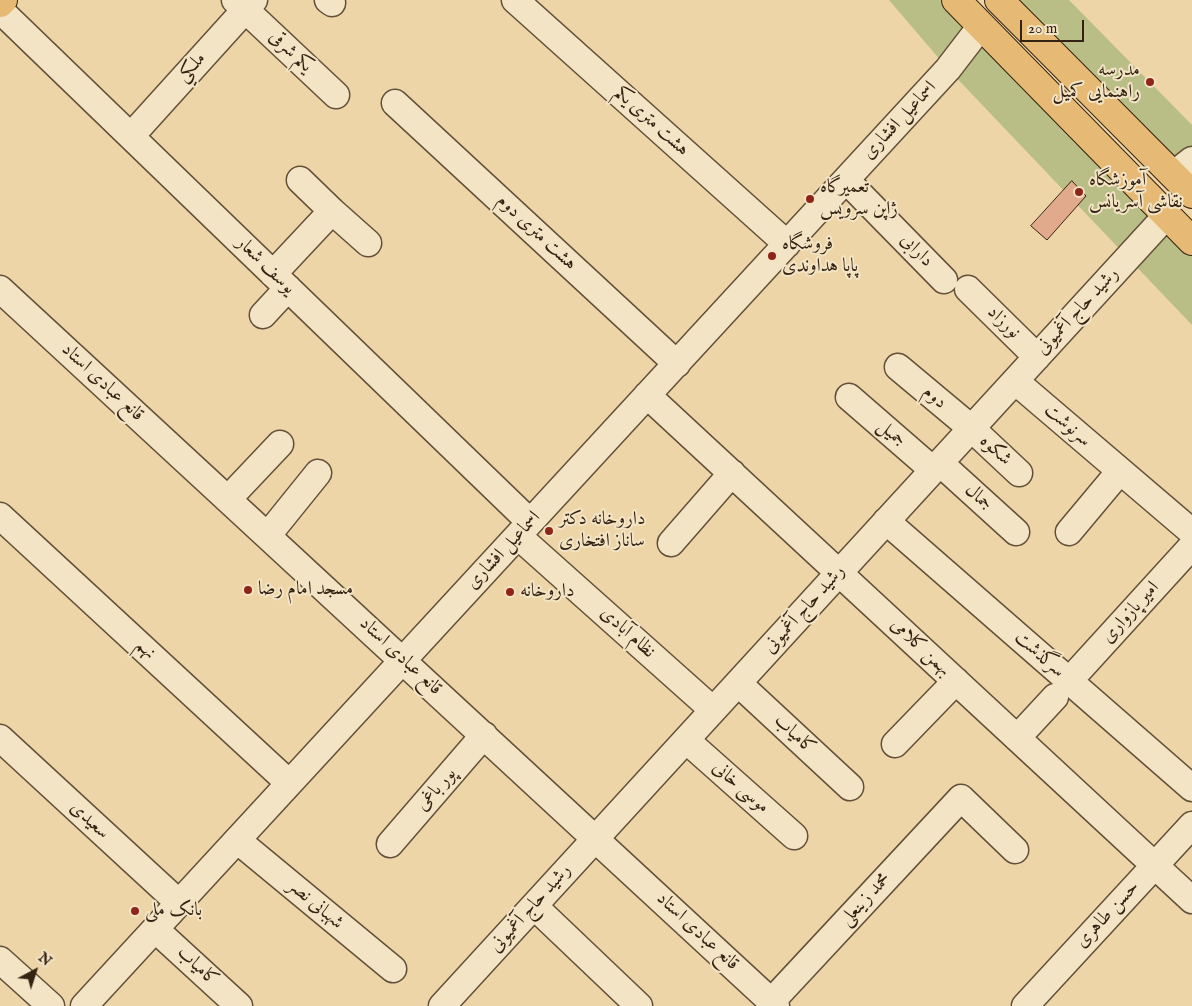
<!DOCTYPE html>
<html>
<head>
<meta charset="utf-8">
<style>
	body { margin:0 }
	#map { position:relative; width:1192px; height:1006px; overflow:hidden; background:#edd5a8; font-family:"IM FELL English",serif }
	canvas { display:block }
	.north { position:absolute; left:10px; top:946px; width:50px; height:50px; -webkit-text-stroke:4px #f3e4c6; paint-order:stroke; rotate:40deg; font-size:14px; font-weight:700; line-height:20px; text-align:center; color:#342312 }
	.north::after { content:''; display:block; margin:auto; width:18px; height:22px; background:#342312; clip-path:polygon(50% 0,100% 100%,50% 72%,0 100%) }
	.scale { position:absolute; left:1020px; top:20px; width:64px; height:22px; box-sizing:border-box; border:2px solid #342312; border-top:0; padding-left:6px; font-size:15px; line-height:18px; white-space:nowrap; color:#342312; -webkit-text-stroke:4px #f3e4c6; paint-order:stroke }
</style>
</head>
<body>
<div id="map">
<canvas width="1192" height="1006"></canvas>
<div class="north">N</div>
<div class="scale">20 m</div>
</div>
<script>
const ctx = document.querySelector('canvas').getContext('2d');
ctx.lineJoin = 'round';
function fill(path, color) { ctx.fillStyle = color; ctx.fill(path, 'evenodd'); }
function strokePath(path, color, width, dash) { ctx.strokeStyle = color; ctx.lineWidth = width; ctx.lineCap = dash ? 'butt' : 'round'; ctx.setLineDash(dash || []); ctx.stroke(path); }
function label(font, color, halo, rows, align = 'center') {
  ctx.font = font + ' "IM FELL English",Amiri,serif'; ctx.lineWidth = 4; ctx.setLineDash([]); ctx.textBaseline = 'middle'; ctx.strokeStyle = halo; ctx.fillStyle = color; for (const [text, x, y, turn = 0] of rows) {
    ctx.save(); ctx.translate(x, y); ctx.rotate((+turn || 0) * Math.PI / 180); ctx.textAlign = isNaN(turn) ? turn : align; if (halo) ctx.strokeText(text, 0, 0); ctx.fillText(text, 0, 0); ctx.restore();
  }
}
const green = new Path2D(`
	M889,0h67l236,241v84l-244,-256z
	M998,0h71l123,125v71z`);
const building = new Path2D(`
	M1072,181l14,15 -39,44 -16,-14z`);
const minor = new Path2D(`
	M235,0l101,95
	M328,0l4,3
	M515,0l272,244
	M0,10l530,512
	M395,103l282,261
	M131,136l123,-136
	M1173,175l19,-15
	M300,180l32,31
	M846,180l98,100
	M273,274l59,-63 36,32
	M0,289l776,717
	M968,289l69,68
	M263,315l25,-27
	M898,367l73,61 48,45
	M1015,381l177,151
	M647,395l545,505
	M849,397l84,73
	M940,463l76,69
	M228,499l52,-55
	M0,516l289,267
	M886,521l306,267
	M1069,532l51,-61
	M268,535l50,-62
	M518,536l195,174
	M671,543l61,-70
	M1069,681l123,-135
	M738,683l112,104
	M0,738l179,165
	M1017,738l38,-41
	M686,740l108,96
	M895,744l61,-63
	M237,840l156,129
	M390,844l94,-109
	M534,906l105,100
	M155,929l84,77
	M0,960l51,46
	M771,1002l190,-204 54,52
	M84,1006l864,-937 33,-43
	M442,1006l725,-791
	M1025,1006l167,-181`);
const major = new Path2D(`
	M956,0l236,241
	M999,0l193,194
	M0,3l3,-3`);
const markers = [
	[1150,82,5,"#8f2418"],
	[1079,192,5,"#8f2418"],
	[810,199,5,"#8f2418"],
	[772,256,5,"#8f2418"],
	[549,531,5,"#8f2418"],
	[248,590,5,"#8f2418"],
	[510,592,5,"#8f2418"],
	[135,911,5,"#8f2418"]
];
const streetNames = [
	["یکم شرقی",290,52,43],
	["ملکي",192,68,-48],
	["اسماعیل افشاری",900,121,-47],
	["هشت متری یکم",651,122,42],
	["هشت متری دوم",536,233,43],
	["دارابی",916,251,46],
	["یوسف شعار",265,266,44],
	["رشید حاج آغمیونی",1078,312,-47],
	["نورزاد",1003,323,44],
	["قانع عبادی استاد",102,383,43],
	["دوم",934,398,40],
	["سرنوشت",1067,426,41],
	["جمیل",891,434,41],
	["شکوه",995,451,43],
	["جمال",978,498,42],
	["اسماعیل افشاری",504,551,-47],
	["رشید حاج آغمیونی",805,610,-48],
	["امیر پازواری",1131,613,-48],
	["نظام آبادی",627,633,42],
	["بهمن کلامی",920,648,43],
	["نهم",145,650,43],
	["سرگذشت",1039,655,41],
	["قانع عبادی استاد",400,657,43],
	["کامیاب",794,735,43],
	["موسی خانی",740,788,41],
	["پور باغی",437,790,-49],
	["سعیدی",89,821,43],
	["محمد زینعلی",866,900,-47],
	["شهبانی نصر",315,905,40],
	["رشید حاج آغمیونی",531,909,-48],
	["حسن طاهری",1108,915,-47],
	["قانع عبادی استاد",697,932,43],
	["کامیاب",197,967,43]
];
const poiNames = [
	["مدرسه",1140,71,"right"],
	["راهنمایی کمیل",1140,93,"right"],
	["آموزشگاه",1089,181],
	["نقاشی آسریانس",1089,203],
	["تعمیرگاه",820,188],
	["ژاپن سرویس",820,210],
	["فروشگاه",782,245],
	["پاپا هداوندی",782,267],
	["داروخانه دكتر",559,520],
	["ساناز افتخارى",559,542],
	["مسجد امام رضا",258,590],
	["داروخانه",520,592],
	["بانک ملی",145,911]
];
fill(green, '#b9bd86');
fill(building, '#e2aa8d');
strokePath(building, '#342312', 1);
strokePath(minor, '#625038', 29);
strokePath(major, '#342312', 30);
strokePath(minor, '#f3e4c6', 26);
strokePath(major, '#e6ba74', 28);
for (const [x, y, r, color] of markers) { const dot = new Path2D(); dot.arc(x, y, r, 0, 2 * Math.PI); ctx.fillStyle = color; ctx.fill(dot); strokePath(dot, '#f3e4c6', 2); }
label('19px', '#342312', '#f3e4c6', streetNames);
label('19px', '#342312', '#f3e4c6', poiNames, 'left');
</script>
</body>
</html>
